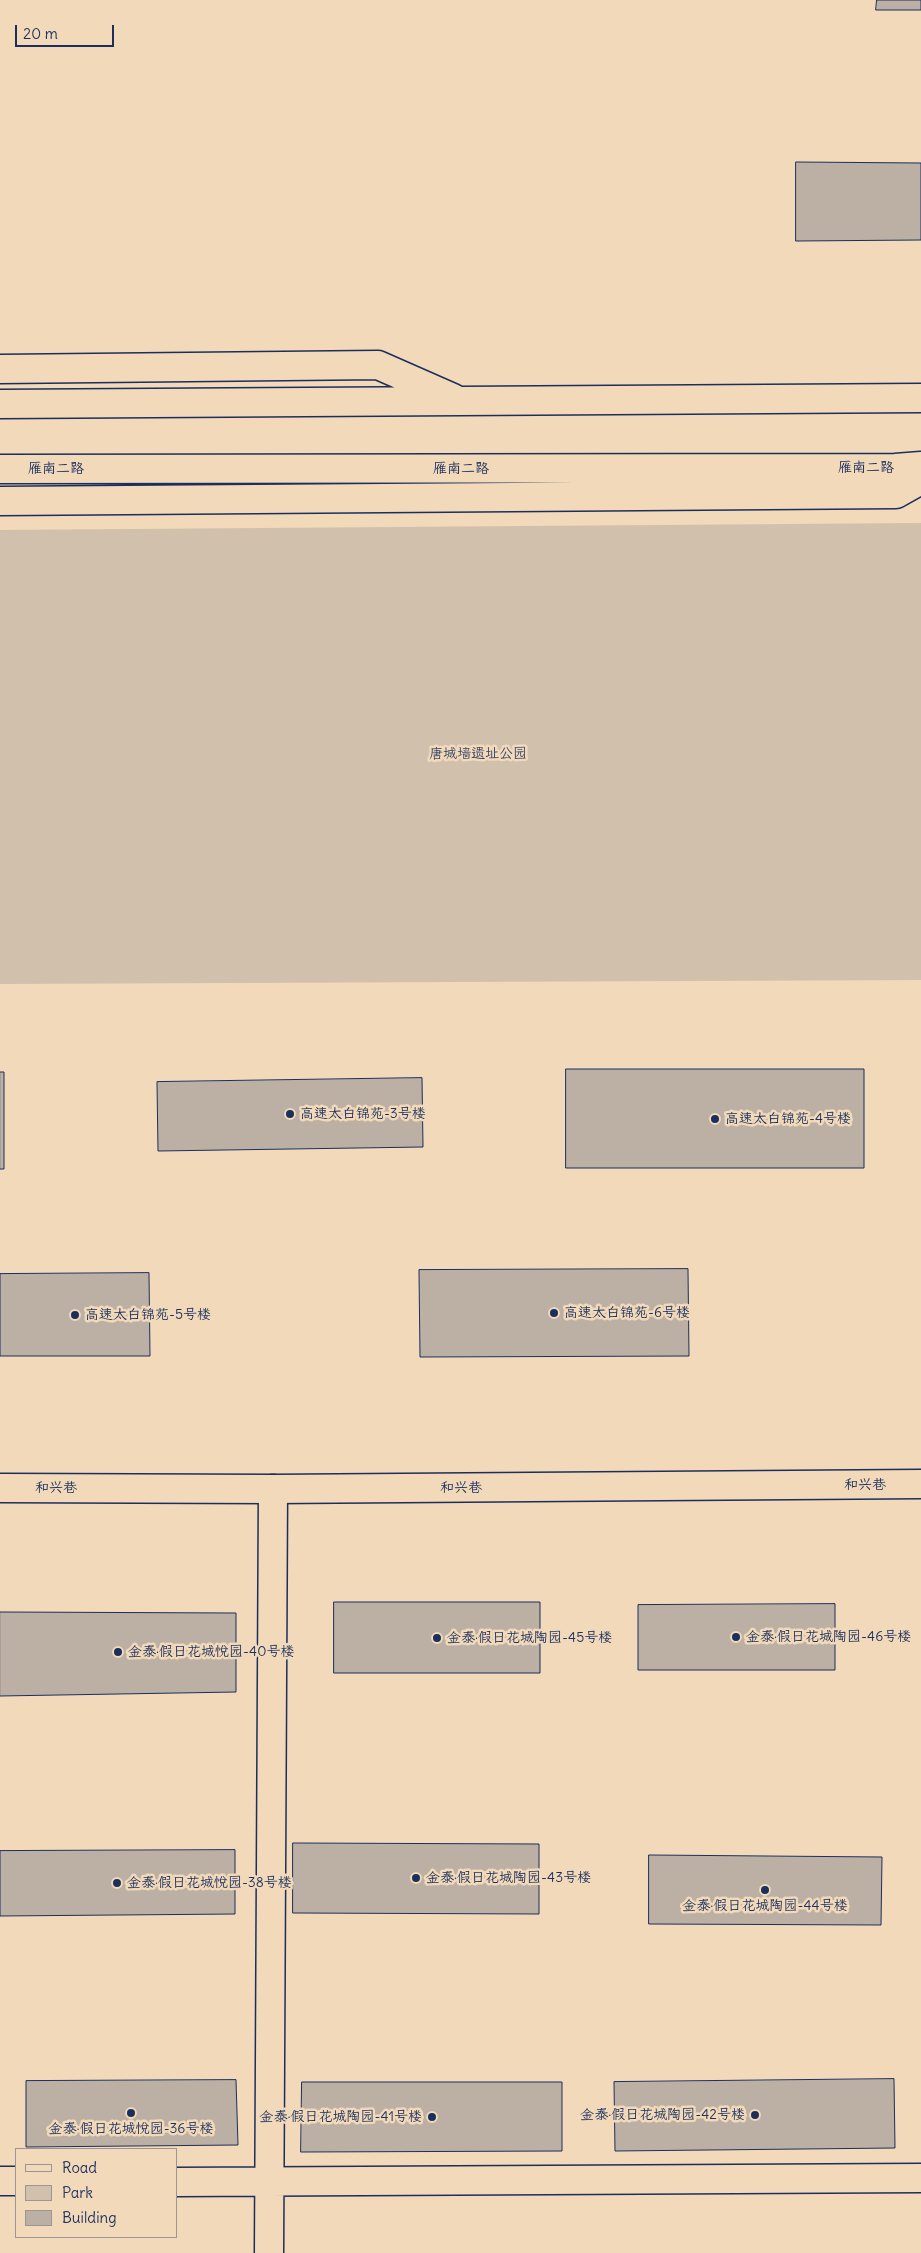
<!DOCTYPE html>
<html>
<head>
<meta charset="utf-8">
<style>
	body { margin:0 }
	#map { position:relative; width:921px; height:2253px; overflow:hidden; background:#f1d9b9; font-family:Delius,sans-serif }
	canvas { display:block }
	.legend { position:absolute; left:15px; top:2148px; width:162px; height:90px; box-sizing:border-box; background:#f1d9b9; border:1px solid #9b9595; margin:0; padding:6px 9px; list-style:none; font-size:15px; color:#1b2f5e }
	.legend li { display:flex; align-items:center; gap:10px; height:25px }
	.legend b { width:25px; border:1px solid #9b9595 }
	.scale { position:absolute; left:15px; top:25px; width:99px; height:22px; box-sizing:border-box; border:2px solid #1b2f5e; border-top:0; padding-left:6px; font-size:15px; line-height:18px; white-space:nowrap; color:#1b2f5e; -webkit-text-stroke:4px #f1d9b9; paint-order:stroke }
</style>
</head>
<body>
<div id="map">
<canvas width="921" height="2253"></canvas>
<ul class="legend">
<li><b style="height:6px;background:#f1d9b9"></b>Road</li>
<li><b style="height:14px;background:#d1c0ac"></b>Park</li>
<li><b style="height:14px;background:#bcafa3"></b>Building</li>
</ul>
<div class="scale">20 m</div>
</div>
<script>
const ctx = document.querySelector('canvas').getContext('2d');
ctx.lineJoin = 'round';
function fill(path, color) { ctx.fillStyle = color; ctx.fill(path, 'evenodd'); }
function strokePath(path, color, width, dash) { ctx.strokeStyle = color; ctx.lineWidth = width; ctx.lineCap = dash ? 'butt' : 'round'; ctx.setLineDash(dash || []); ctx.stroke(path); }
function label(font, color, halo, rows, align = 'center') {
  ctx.font = font + ' Delius,"LXGW WenKai TC",sans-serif'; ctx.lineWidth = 5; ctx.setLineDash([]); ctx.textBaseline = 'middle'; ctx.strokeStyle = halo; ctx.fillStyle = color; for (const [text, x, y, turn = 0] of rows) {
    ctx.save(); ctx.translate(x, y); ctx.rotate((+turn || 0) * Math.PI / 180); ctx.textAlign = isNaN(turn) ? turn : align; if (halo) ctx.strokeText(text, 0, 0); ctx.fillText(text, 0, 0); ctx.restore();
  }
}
const green = new Path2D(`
	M921,523v457l-921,4v-454z`);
const building = new Path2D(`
	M877,0h44v10h-45z
	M796,162l125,1v77l-125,1z
	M566,1069h298v99h-298z
	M0,1072h4v97h-4z
	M422,1078l1,69 -265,4 -1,-69z
	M688,1269l1,87 -269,1 -1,-87z
	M149,1273l1,83h-150v-82z
	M334,1602h206v71h-206z
	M835,1604v66h-197v-65z
	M0,1612l236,1v79l-236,4z
	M293,1843l246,1v70l-246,-1z
	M235,1850v64l-235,2v-65z
	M649,1855l233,2 -1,68 -232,-1z
	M894,2079l1,69 -280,3 -1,-69z
	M236,2080l2,65 -212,2v-66z
	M302,2082h260v69l-261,1z`);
const minor = new Path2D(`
	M0,2181h16
	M176,2182l745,-4
	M269,2253l4,-764`);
const tertiary = new Path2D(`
	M0,1488l273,1 648,-5`);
const primary = new Path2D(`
	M0,369l378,-4 75,33
	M0,404l921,-6
	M0,469l895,-1 26,-2
	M0,501l896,-7 25,-14`);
const markers = [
	[290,1114,5,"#1b2f5e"],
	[715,1119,5,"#1b2f5e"],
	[554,1313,5,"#1b2f5e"],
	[75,1315,5,"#1b2f5e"],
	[736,1637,5,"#1b2f5e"],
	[437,1638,5,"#1b2f5e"],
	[118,1652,5,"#1b2f5e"],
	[416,1878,5,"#1b2f5e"],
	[117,1883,5,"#1b2f5e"],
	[765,1890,5,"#1b2f5e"],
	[131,2113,5,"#1b2f5e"],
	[755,2115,5,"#1b2f5e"],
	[432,2117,5,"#1b2f5e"]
];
const streetNames = [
	["雁南二路",866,468],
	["雁南二路",56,469],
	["雁南二路",461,469],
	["和兴巷",865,1485],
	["和兴巷",56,1488],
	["和兴巷",461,1488]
];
const parkNames = [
	["唐城墙遗址公园",478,754]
];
const poiNames = [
	["高速太白锦苑-3号楼",300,1114],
	["高速太白锦苑-4号楼",725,1119],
	["高速太白锦苑-6号楼",564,1313],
	["高速太白锦苑-5号楼",85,1315],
	["金泰·假日花城陶园-46号楼",746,1637],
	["金泰·假日花城陶园-45号楼",447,1638],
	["金泰·假日花城悦园-40号楼",128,1652],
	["金泰·假日花城陶园-43号楼",426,1878],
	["金泰·假日花城悦园-38号楼",127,1883],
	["金泰·假日花城陶园-44号楼",765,1906,"center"],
	["金泰·假日花城陶园-42号楼",745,2115,"right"],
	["金泰·假日花城陶园-41号楼",422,2117,"right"],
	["金泰·假日花城悦园-36号楼",131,2129,"center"]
];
fill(green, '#d1c0ac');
fill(building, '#bcafa3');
strokePath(building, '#1b2f5e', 1);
strokePath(minor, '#1b2f5e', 31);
strokePath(tertiary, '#1b2f5e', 31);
strokePath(primary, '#1b2f5e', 31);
strokePath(minor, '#f1d9b9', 28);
strokePath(tertiary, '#f1d9b9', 28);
strokePath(primary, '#f1d9b9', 28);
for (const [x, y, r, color] of markers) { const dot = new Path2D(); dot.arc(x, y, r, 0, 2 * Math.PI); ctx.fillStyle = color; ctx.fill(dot); strokePath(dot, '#f1d9b9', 2); }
label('14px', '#1b2f5e', '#f1d9b9', streetNames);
label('14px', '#36456a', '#f1d9b9', parkNames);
label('14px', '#1b2f5e', '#f1d9b9', poiNames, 'left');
</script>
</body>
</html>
